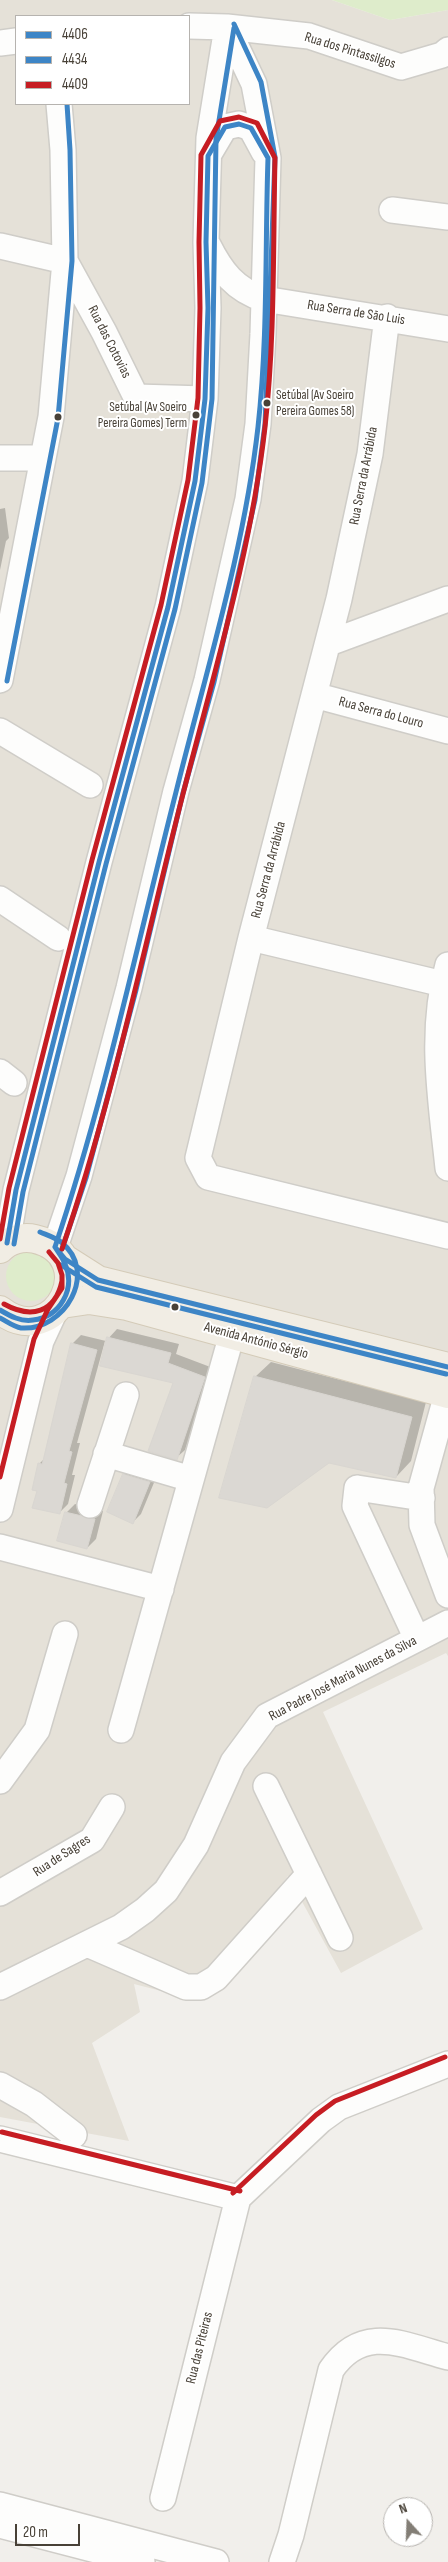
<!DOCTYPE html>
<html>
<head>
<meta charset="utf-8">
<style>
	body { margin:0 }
	#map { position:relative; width:448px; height:2562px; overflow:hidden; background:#f1efeb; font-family:"Sofia Sans Condensed",sans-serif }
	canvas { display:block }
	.legend { position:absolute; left:15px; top:15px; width:175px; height:90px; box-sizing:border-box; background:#fff; border:1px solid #b6b3af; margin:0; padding:6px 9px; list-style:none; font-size:15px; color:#484137 }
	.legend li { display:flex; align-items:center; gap:10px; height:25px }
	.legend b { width:25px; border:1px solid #b6b3af }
	.north { position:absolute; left:383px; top:2497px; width:50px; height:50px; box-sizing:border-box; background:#fff; border:1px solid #b6b3af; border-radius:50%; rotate:340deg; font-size:14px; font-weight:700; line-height:20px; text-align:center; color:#484137 }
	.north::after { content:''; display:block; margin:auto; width:18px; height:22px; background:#837e76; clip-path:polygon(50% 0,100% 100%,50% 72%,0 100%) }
	.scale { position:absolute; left:15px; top:2524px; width:65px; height:22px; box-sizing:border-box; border:2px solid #484137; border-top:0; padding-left:6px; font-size:15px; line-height:18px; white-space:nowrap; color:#484137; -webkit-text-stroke:4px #fff; paint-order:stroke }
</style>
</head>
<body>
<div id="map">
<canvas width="448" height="2562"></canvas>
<ul class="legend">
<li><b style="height:6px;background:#3d85c6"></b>4406</li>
<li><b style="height:6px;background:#3d85c6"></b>4434</li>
<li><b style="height:6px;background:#c61d23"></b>4409</li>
</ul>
<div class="north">N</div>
<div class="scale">20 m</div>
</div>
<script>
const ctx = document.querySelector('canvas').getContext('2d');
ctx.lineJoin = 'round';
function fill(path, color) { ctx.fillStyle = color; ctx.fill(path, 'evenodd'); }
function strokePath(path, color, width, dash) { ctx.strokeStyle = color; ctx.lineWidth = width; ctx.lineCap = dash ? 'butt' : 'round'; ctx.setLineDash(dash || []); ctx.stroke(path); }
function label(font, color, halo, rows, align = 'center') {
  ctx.font = font + ' "Sofia Sans Condensed",sans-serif'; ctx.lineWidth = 4; ctx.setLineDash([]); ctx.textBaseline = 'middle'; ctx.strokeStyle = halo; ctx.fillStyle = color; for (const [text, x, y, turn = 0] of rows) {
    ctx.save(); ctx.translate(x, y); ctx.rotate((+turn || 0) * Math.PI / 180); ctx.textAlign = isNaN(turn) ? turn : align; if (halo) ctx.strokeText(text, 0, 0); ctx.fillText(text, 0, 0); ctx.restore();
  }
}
const residential = new Path2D(`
	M0,0h332l58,20 58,-10v1646l-2,-3 -123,59 100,217 -82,44 -53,-97 -88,125 -66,-17 6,28 -48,31 37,98 -129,-24zM16,16h173v88h-173z`);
const green = new Path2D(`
	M332,0h116v10l-58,10z
	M6 1276a25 25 0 1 1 50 0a25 25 0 1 1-50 0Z`);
const shadow = new Path2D(`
	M5,508l4,30 -3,3 -6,29v-61z
	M117,1329l62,15 -3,10 37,14 -28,82 -9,8 -1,-75 -70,-42 -28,102h3l-8,32h3l-7,29 -9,9 -21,-23 1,-26 6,-6 27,-114 9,-9 25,6z
	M271,1362l155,40 -15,59 -15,16 -141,-100z
	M133,1466l25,7 -17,41 -8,8 -9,-47z
	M75,1504l28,7 -7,28 -9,9 -21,-35z`);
const building = new Path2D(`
	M107,1337l64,16 -3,10 37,14 -28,83 -29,-9 25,-68 -73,-17z
	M71,1343l26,7 -28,101 3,1 -8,31 3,1 -7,30 -28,-6 5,-17 -5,-1 6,-27 4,1z
	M254,1376l158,41 -16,61 -67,-15 -62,45 -48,-10z
	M123,1474l27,8 -17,42 -26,-12z
	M65,1512l30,7 -8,30 -30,-8z`);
const minor = new Path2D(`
	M189,26l38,1 82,9 92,31 41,-12 6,-5
	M0,43l16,-2
	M209,154l16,-27 14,-3 12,4 13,24
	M392,210l56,7
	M208,245c13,26 27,45 56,54l184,30
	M0,246l65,15 39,71 32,65 69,2
	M387,317l-17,137 -31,145 -88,339 -53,220 10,19 240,59
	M0,458h43
	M329,643l119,-44
	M0,680l51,-263 14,-156 -2,-111 -4,-46
	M314,695l134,36
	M0,731l90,54
	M0,899l58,39
	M251,938l192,46
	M448,965c-19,67 -7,136 0,203
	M0,1072l14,11
	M7,1243l9,-53 83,-328 69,-255 27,-126 10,-82 3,-91 -2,-66 3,-104 18,-111
	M55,1247l24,-71 50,-188 47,-197 31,-111 41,-181 10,-75 5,-90 5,-176 -14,-74 -27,-57
	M447,1394l-26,94 1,37 26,70
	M106,1454l85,25
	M90,1505l36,-110
	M0,1509l41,-168 13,-28
	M0,1547l161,42
	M417,1639l-62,-133 2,-18 65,10
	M121,1730l111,-396
	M0,1781l37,-51 28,-96
	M266,1786l74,152
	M0,1893l92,-53 20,-33
	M87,1944l99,43h15l15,-9 93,-104
	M0,1987l121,-60 24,-17 21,-19 30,-46 37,-83 34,-46 181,-93
	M0,2085l34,19 40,31
	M0,2139l238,59
	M163,2498l75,-300 83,-78 18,-13 109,-43
	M0,2505l216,57
	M0,2525l142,37
	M282,2562l9,-27 40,-165c32,-47 72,-25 117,-13`);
const major = new Path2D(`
	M0,1249c8,-9 23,-13 35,-10 68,16 22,115 -35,71
	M65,1259l33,21 350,87
	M62,1304l27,-4 38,6 321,88`);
const bus1 = new Path2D(`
	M7,1243l9,-53 83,-328 69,-255 27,-126 10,-82 3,-91 -2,-66 2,-86 17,-29 14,-3 12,4 17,30c-3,89 0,180 -10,269 -14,124 -52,244 -82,365 -39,153 -71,306 -121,455
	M55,1247l10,12 33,21 350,87
	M0,1310c10,6 21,12 33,10 27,-3 43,-31 32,-56 -2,-6 -7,-12 -10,-17`);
const bus2 = new Path2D(`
	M7,681l51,-263 14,-157 -2,-111 -3,-46
	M14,1244l9,-52 83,-328 69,-255 27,-126 10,-84 4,-260 18,-111
	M62,1249l24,-71 50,-188 47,-197 31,-111 41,-182 10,-76 10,-267 -14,-75 -27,-58
	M61,1265l35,22 350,87
	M0,1318c6,3 14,9 21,10 44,3 78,-56 40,-86 -5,-4 -14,-7 -21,-10`);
const bus3 = new Path2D(`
	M0,1239l9,-51 83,-328 69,-255 27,-125 10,-82 2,-90 -1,-66 2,-87 19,-34 19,-4 18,6 18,35c-2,89 0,180 -10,269 -14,125 -51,245 -82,367 -39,152 -70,306 -121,455
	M4,1304c27,15 51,9 58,-23
	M0,1477l34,-138 14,-30 14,-21v-13l-4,-12 -9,-11
	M2,2132l238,59
	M233,2193l83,-78 19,-14 110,-44`);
const markers = [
	[267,403,4.5,"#484137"],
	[196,415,4.5,"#484137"],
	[58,417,4.5,"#484137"],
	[175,1307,4.5,"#484137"]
];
const busNames = [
	["Setúbal (Av Soeiro",276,396],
	["Pereira Gomes 58)",276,412],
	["Setúbal (Av Soeiro",187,408,"right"],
	["Pereira Gomes) Term",187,424,"right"]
];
const streetNames = [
	["Rua dos Pintassilgos",350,51,17],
	["Rua Serra de São Luis",356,313,9],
	["Rua das Cotovias",109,342,63],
	["Rua Serra da Arrábida",364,476,-79],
	["Rua Serra do Louro",381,713,15],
	["Rua Serra da Arrábida",269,870,-75],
	["Avenida António Sérgio",256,1341,15],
	["Rua Padre José Maria Nunes da Silva",343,1679,-28],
	["Rua de Sagres",62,1856,-33],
	["Rua das Piteiras",200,2348,-76]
];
fill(residential, '#e5e1d8');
fill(green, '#deeccb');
fill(shadow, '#0003');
fill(building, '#dbd8d3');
strokePath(building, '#d9d6d1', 1);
strokePath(minor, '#cfcdc8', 28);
strokePath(major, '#d4cbb8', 30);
strokePath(minor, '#fdfdfc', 25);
strokePath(major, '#f1ede4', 28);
strokePath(bus1, '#3d85c6', 5);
strokePath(bus2, '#3d85c6', 5);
strokePath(bus3, '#c61d23', 5);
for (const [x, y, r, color] of markers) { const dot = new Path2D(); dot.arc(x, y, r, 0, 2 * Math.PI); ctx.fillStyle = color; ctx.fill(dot); strokePath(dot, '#fff', 2); }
label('13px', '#484137', '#fff', busNames, 'left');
label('14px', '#484137', '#fff', streetNames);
</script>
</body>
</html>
